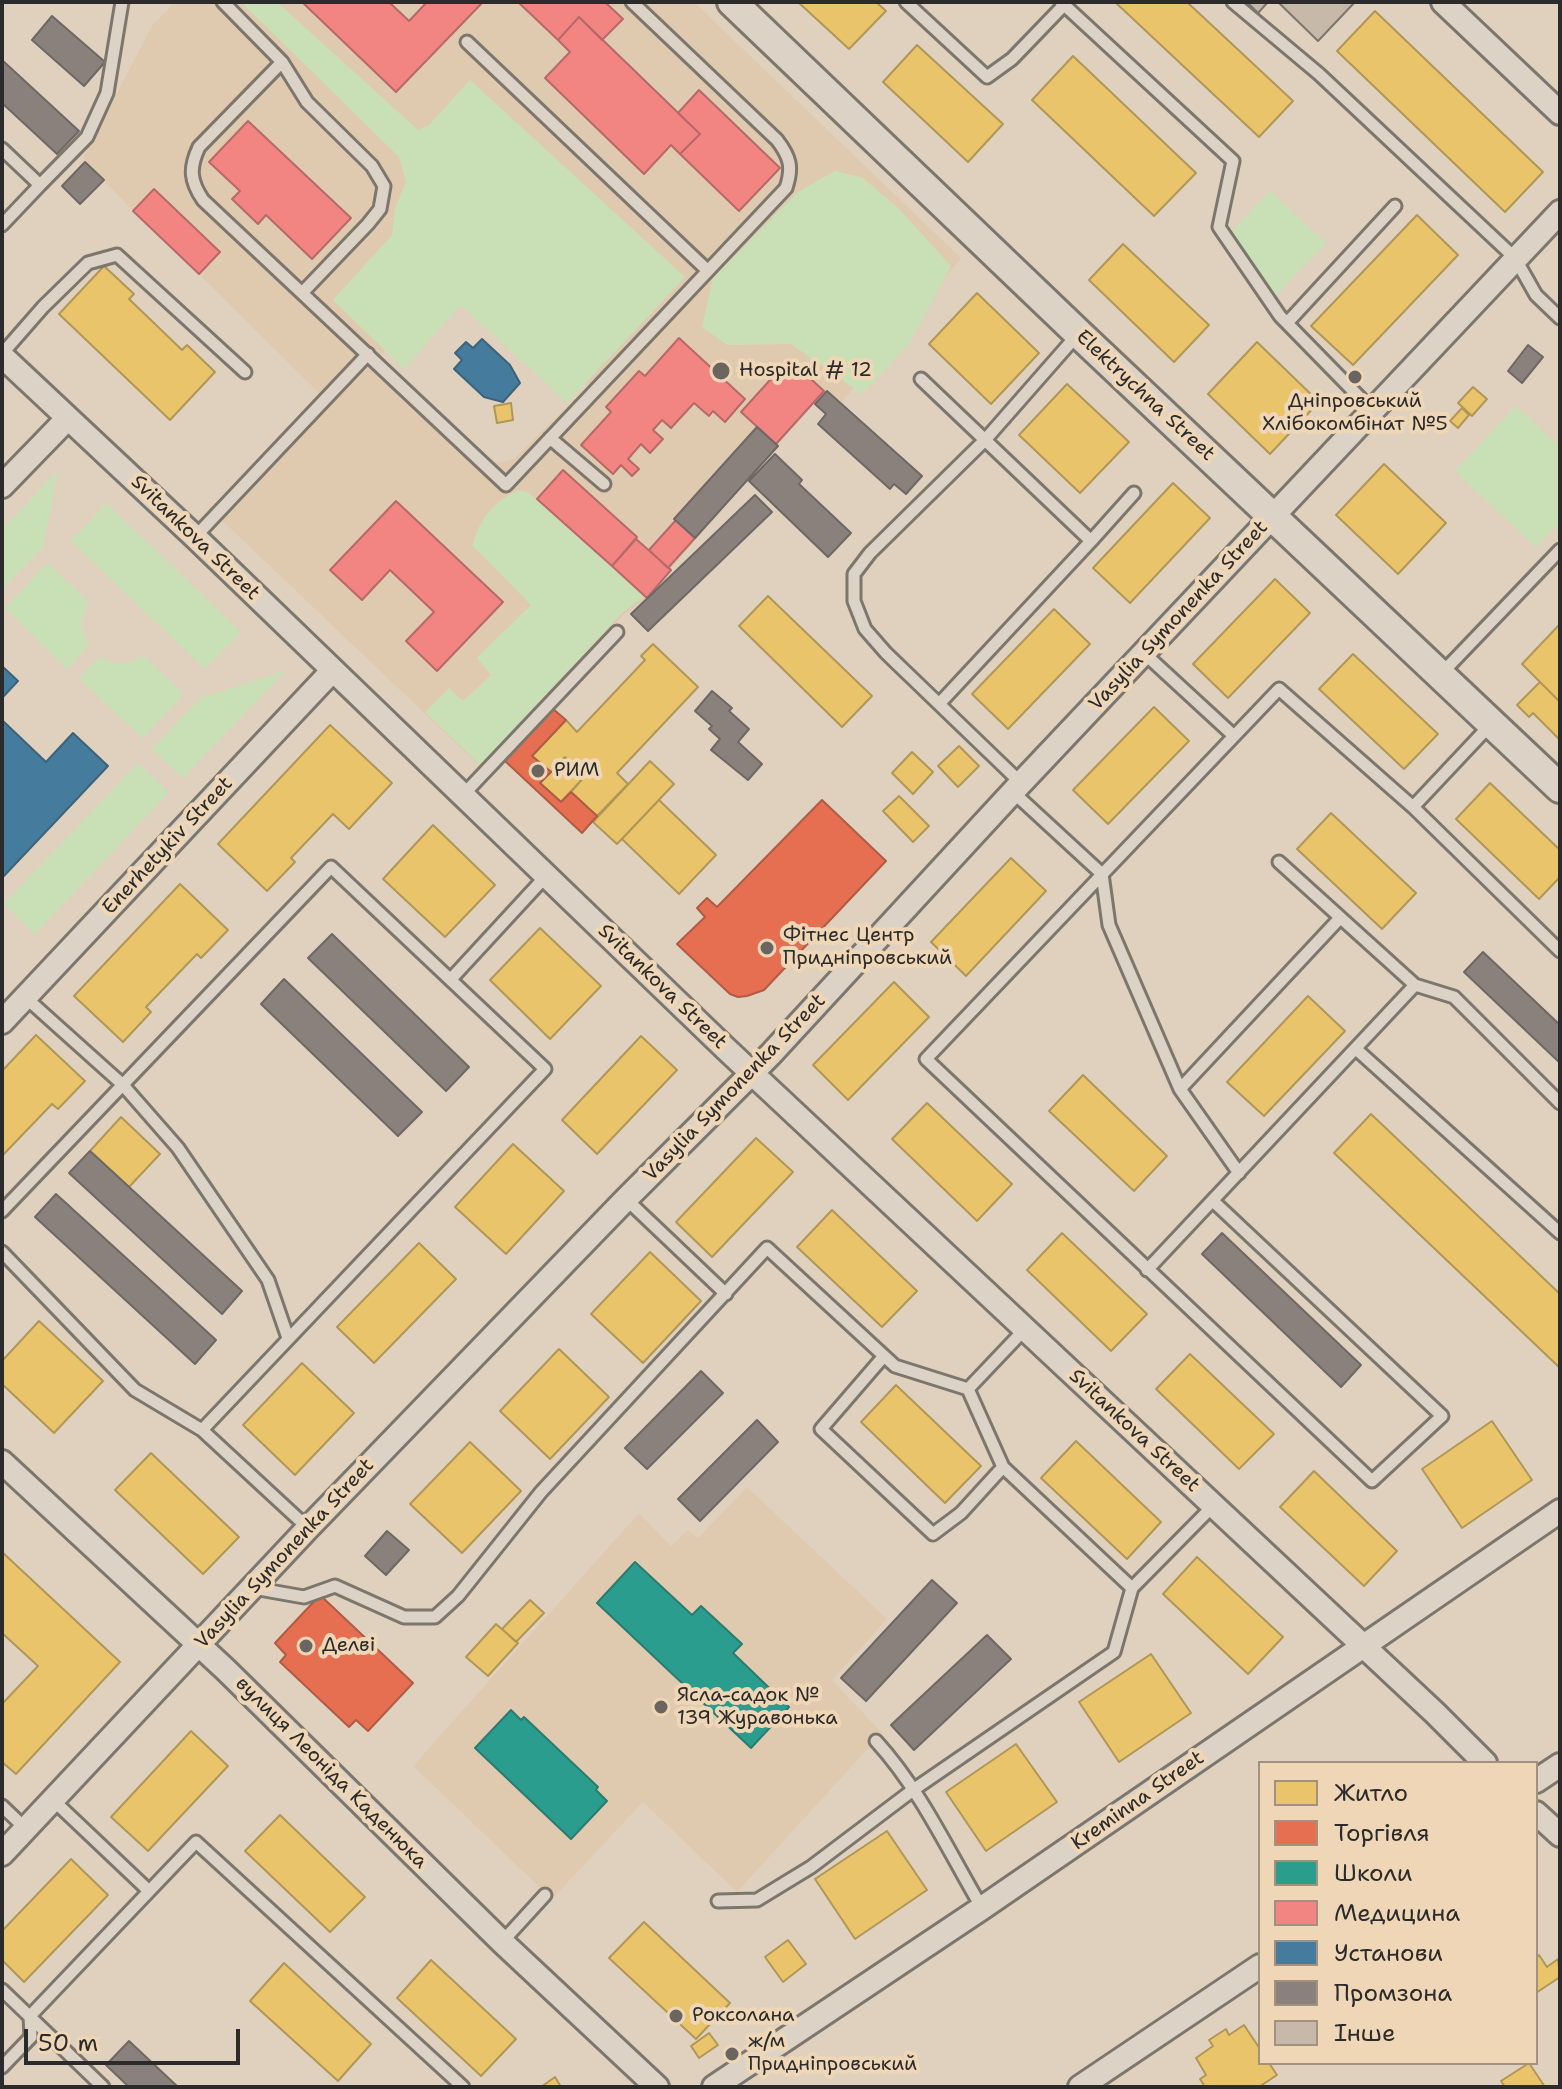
<!DOCTYPE html>
<html>
<head>
<meta charset="utf-8">
<style>
	body { margin:0 }
	#map { position:relative; width:1562px; height:2089px; overflow:hidden; background:#dfd1be; font-family:"Shantell Sans",sans-serif }
	canvas { display:block }
	.frame { position:absolute; inset:0; border:4px solid #2b2b2b; pointer-events:none }
	.legend { position:absolute; left:1258px; top:1761px; width:280px; height:304px; box-sizing:border-box; background:#eed6b6; border:2px solid #a0927e; margin:0; padding:10px 14px; list-style:none; font-size:24px; color:#2b2b2b }
	.legend li { display:flex; align-items:center; gap:16px; height:40px }
	.legend b { width:40px; border:2px solid #a0927e }
	.scale { position:absolute; left:24px; top:2029px; width:216px; height:36px; box-sizing:border-box; border:4px solid #2b2b2b; border-top:0; padding-left:10px; font-size:24px; line-height:28px; white-space:nowrap; color:#2b2b2b; -webkit-text-stroke:6px #eed6b6; paint-order:stroke }
</style>
</head>
<body>
<div id="map">
<canvas width="1562" height="2089"></canvas>
<div class="frame"></div>
<ul class="legend">
<li><b style="height:22px;background:#e9c46a"></b>Житло</li>
<li><b style="height:22px;background:#e76f51"></b>Торгівля</li>
<li><b style="height:22px;background:#2a9d8f"></b>Школи</li>
<li><b style="height:22px;background:#f28482"></b>Медицина</li>
<li><b style="height:22px;background:#457b9d"></b>Установи</li>
<li><b style="height:22px;background:#8a817c"></b>Промзона</li>
<li><b style="height:22px;background:#c6b9aa"></b>Інше</li>
</ul>
<div class="scale">50 m</div>
</div>
<script>
const ctx = document.querySelector('canvas').getContext('2d');
ctx.lineJoin = 'round';
function fill(path, color) { ctx.fillStyle = color; ctx.fill(path, 'evenodd'); }
function strokePath(path, color, width, dash) { ctx.strokeStyle = color; ctx.lineWidth = width; ctx.lineCap = dash ? 'butt' : 'round'; ctx.setLineDash(dash || []); ctx.stroke(path); }
function label(font, color, halo, rows, align = 'center') {
  ctx.font = font + ' "Shantell Sans",sans-serif'; ctx.lineWidth = 8; ctx.setLineDash([]); ctx.textBaseline = 'middle'; ctx.strokeStyle = halo; ctx.fillStyle = color; for (const [text, x, y, turn = 0] of rows) {
    ctx.save(); ctx.translate(x, y); ctx.rotate((+turn || 0) * Math.PI / 180); ctx.textAlign = isNaN(turn) ? turn : align; if (halo) ctx.strokeText(text, 0, 0); ctx.fillText(text, 0, 0); ctx.restore();
  }
}
const built = new Path2D(`
	M175,2h519l267,256 -119,144 -16,-12 -183,211 -19,13 -144,152 -269,-256 108,-117 -120,-119 21,-23 -66,-62 -21,22 -50,-53 70,-134zM437,295l74,15 78,75 -75,74 -16,4 -15,-5 -105,-100z
	M747,1487l140,132 -55,61 50,53 -145,159 -94,-90 -91,97 -139,-133 226,-253 32,33 17,-16 10,8z`);
const green = new Path2D(`
	M241,2h36l141,128 11,-5 41,-45 215,197 -118,126 -106,-98 -57,64 -71,-69 59,-65 3,-27 11,-26 -7,-25z
	M835,171l28,7 36,31 52,57 -42,78 -47,50 -71,-50 -64,1 -25,-18 11,-49 85,-86z
	M1270,191l56,52 -51,53 -55,-52z
	M1516,406l44,41v75l-24,25 -81,-76z
	M58,470l-15,77 -41,42v-59z
	M518,491l9,1 9,7 108,98 -21,15 -143,153 -55,-53 24,-24 14,13 28,-26 -14,-17 54,-53 -58,-59c3,-23 23,-48 45,-55z
	M106,503l135,129 -36,37 -134,-128z
	M48,563l40,38 -7,23 7,22 -21,23 -62,-61z
	M144,656l40,38 -41,44 -64,-59 20,-22c16,8 29,9 45,-1z
	M285,671l-102,107 -31,-29 48,-51z
	M138,763l31,29 -134,142 -31,-30z`);
const homes = new Path2D(`
	M798,2h78l10,9 -37,38z
	M1115,2h72l106,99 -34,36z
	M1375,11l168,161 -38,40 -168,-161z
	M917,45l86,79 -35,38 -85,-80z
	M1073,56l123,117 -42,43 -122,-116z
	M1417,215l41,40 -105,110 -42,-39z
	M1123,244l86,81 -35,37 -85,-82z
	M104,266l30,28 -5,5 53,51 5,-5 28,27 -45,48 -111,-106z
	M977,293l62,60 -48,51 -62,-60z
	M1257,342l62,60 -49,52 -62,-60z
	M1067,384l62,58 -49,51 -61,-58z
	M1473,387l14,12 -15,17 -14,-13z
	M511,403l2,17 -16,3 -3,-17z
	M1462,408l7,7 -11,13 -8,-7z
	M1384,464l62,59 -48,51 -62,-59z
	M1173,483l37,35 -80,85 -37,-35z
	M1275,579l35,34 -82,85 -35,-34z
	M768,596l104,100 -30,31 -103,-101z
	M1054,609l36,35 -82,85 -36,-35z
	M1560,624v78l-38,-38z
	M653,644l45,43 -81,86 11,11 -31,32 -26,-24 14,-16 -20,-19 -14,15 -19,-16 34,-36 11,12 68,-72 -4,-4z
	M1353,654l85,80 -34,35 -85,-80z
	M1540,682l20,20v38l-27,-27 -4,4 -12,-12z
	M1154,707l35,34 -81,83 -35,-34z
	M330,725l62,58 -43,46 -16,-15 -42,44 4,4 -28,29 -49,-47z
	M959,746l20,20 -21,21 -20,-21z
	M912,752l21,20 -20,22 -21,-21z
	M565,757l20,19 -24,26 -21,-19z
	M650,761l24,23 -57,60 -24,-22z
	M1490,783l70,67v27l-21,22 -83,-80z
	M899,796l30,30 -16,16 -30,-31z
	M659,800l57,55 -37,39 -57,-55z
	M1331,813l85,80 -34,36 -85,-80z
	M433,825l62,60 -50,52 -62,-58z
	M1011,858l35,33 -80,85 -35,-34z
	M180,884l48,46 -27,28 -4,-4 -51,53 5,5 -28,30 -49,-46z
	M540,928l61,58 -51,53 -60,-59z
	M894,982l35,35 -81,83 -35,-35z
	M1308,996l37,35 -81,85 -37,-34z
	M36,1035l49,46 -27,28 -6,-5 -50,52v-85z
	M641,1036l36,34 -80,84 -35,-34z
	M1083,1075l84,81 -33,35 -85,-80z
	M927,1103l85,81 -35,37 -85,-82z
	M1371,1114l189,180v74l-226,-215z
	M121,1117l39,37 -31,33 -39,-36z
	M756,1138l37,34 -81,85 -36,-35z
	M513,1144l51,47 -58,63 -51,-47z
	M832,1210l85,81 -35,36 -85,-80z
	M1062,1233l85,81 -36,37 -84,-81z
	M419,1243l37,36 -82,84 -37,-36z
	M650,1252l51,49 -58,62 -52,-49z
	M39,1321l64,60 -49,52 -52,-49v-23z
	M559,1349l50,48 -59,62 -50,-48z
	M1190,1354l84,80 -35,35 -83,-80z
	M302,1363l52,50 -59,62 -52,-50z
	M896,1385l85,81 -36,37 -84,-81z
	M1492,1421l40,59 -70,48 -40,-59z
	M1076,1441l85,81 -34,37 -86,-81z
	M470,1442l51,49 -59,62 -52,-49z
	M151,1453l88,84 -36,37 -88,-84z
	M1314,1471l83,80 -33,35 -84,-79z
	M2,1552l118,110 -104,112 -14,-12v-58l36,-38 -36,-33z
	M1197,1557l86,80 -35,37 -85,-80z
	M530,1600l14,13 -28,29 -14,-13z
	M496,1624l22,19 -30,33 -22,-19z
	M1151,1654l40,59 -72,49 -40,-60z
	M191,1731l37,35 -80,85 -37,-34z
	M1016,1744l41,58 -71,49 -40,-59z
	M280,1815l85,82 -35,35 -85,-81z
	M887,1831l40,59 -72,49 -40,-60z
	M71,1859l37,36 -84,87 -22,-22v-29z
	M644,1922l86,81 -34,36 -87,-81z
	M788,1940l18,24 -23,18 -18,-25z
	M1539,1955l8,12 11,-8 2,18 -24,16v-35z
	M431,1960l85,79 -35,37 -84,-78z
	M284,1963l87,81 -33,37 -88,-80z
	M1244,2025l16,24v14h9l8,12 -18,12h-54l-5,-8 6,-4 -10,-17 17,-12 -4,-6 17,-11 3,6z
	M709,2033l9,12 -19,13 -8,-12z
	M1529,2063l16,24h-40l-4,-6z
	M555,2077l6,10h-20z`);
const shops = new Path2D(`
	M552,708l14,12 -34,36 19,16 -11,11 21,19 10,-10 26,24 -15,17 -78,-73z
	M822,800l64,61 -122,129 -17,6 -9,1 -8,-3 -53,-50 28,-27 -8,-9 10,-10 10,9z
	M320,1595l93,88 -45,48 -12,-11 -7,7 -69,-65 6,-7 -11,-12z`);
const schools = new Path2D(`
	M635,1562l57,53 9,-9 41,38 -9,9 56,54 -38,41 -154,-145z
	M511,1710l10,10 3,-3 74,70 -2,3 11,11 -36,38 -96,-91z`);
const health = new Path2D(`
	M302,2h87l20,19 18,-19h56l-87,90z
	M518,2h87l18,17 -21,21 -23,-23 -21,23z
	M579,17l121,117 -20,20 -9,-9 -27,29 -99,-96 25,-26 -12,-12z
	M699,90l81,78 -41,43 -59,-57 20,-20 -22,-21z
	M248,121l103,97 -39,41 -46,-44 -8,9 -26,-25 8,-8 -31,-29z
	M154,189l66,63 -21,22 -66,-63z
	M679,338l66,61 -20,23 -12,-11 -4,5 -15,-13 -23,25 -9,-8 -9,10 10,9 -13,14 -9,-9 -13,15 11,10 -7,7 -11,-11 -8,9 -32,-29 30,-33 -5,-5 33,-36 6,5z
	M789,359l35,32 -48,53 -35,-32z
	M563,470l74,67 -25,29 -75,-67z
	M396,501l107,101 -66,69 -31,-30 28,-29 -44,-42 -28,30 -32,-30z
	M676,520l19,18 -27,30 -19,-18z
	M636,539l35,31 -24,28 -35,-32z`);
const public = new Path2D(`
	M482,339l28,26 10,18 -17,19 -19,-5 -30,-28 8,-9 -7,-7 11,-11 7,6z
	M2,666l16,15 -16,17z
	M2,720l44,42 27,-29 35,33 -106,112z`);
const industry = new Path2D(`
	M52,16l53,46 -21,24 -52,-46z
	M2,60l77,71 -22,23 -55,-51z
	M85,162l19,18 -24,24 -18,-18z
	M1528,345l15,12 -21,26 -14,-12z
	M827,391l95,85 -16,18 -12,-10 -4,5 -72,-65 8,-10 -11,-10z
	M757,427l21,19 -83,92 -21,-19z
	M775,454l27,26 -3,4 52,49 -23,24 -79,-76z
	M755,495l17,17 -124,119 -17,-17z
	M712,691l20,17 -3,3 20,18 -11,13 24,22 -14,16 -37,-30 9,-11 -11,-10 3,-3 -17,-15z
	M332,934l137,133 -23,24 -138,-133z
	M1483,952l77,73v38l-96,-91z
	M284,979l138,133 -24,24 -137,-132z
	M90,1151l152,140 -20,23 -153,-141z
	M56,1194l160,146 -21,24 -160,-147z
	M1222,1233l139,132 -20,22 -139,-133z
	M701,1371l22,22 -76,76 -22,-21z
	M757,1420l21,22 -78,79 -22,-22z
	M387,1531l22,19 -23,25 -21,-19z
	M932,1580l25,23 -91,98 -25,-23z
	M987,1635l24,24 -97,91 -23,-25z
	M129,2041l49,46h-49l-23,-22z`);
const building = new Path2D(`
	M1247,2h21l-10,11z
	M1278,2h77l-37,39z`);
const service = new Path2D(`
	M223,2l59,60 25,40 65,64 12,20 -4,23 -12,15 -65,68
	M906,2l81,75 25,-18 52,-54
	M1061,2l172,159 -14,66 61,89 92,94
	M1233,2l86,72 196,184 21,37 24,23
	M467,42l240,228
	M282,62l-83,85c-10,21 -9,34 4,53l303,285 280,-297c7,-21 4,-31 -9,-48l-145,-138
	M2,149l38,36 -38,40
	M40,185l47,-48 20,-44 15,-91
	M1287,323l108,-117
	M2,354l41,-47 45,-44 29,-8 128,117
	M921,379l170,162 -152,163
	M550,438l54,46
	M195,537l173,-183
	M1091,541l43,-48
	M1145,654l89,82
	M1442,673l118,-123
	M1492,723l-79,84 147,144
	M1021,783l-135,-130 -21,-24 -11,-28v-27l16,-21 115,-113 93,-106
	M1013,792l89,82 7,51 71,164 59,84
	M463,795l154,-163
	M1279,862l136,123
	M451,979l95,-103
	M25,997l97,87 56,64 90,132 20,58
	M1356,1049l204,184
	M1180,1089l160,-171
	M626,1199l100,95
	M1213,1201l229,215 -70,65 -446,-422 353,-370 134,118
	M2,1211l329,-344 214,202 -343,361 -67,-40 -133,-138
	M1147,1270l268,-285 39,12 106,106
	M884,1356l-63,73 112,105 28,-21 42,-46
	M968,1389l57,-60
	M202,1430l106,98
	M253,1588l51,9 31,-11 69,31h31l23,-21 83,-104 226,-244 128,118 73,23 35,78 129,121 -18,64 -201,138 -102,77 -54,33 -39,1
	M1132,1588l81,-82
	M876,1741c44,48 73,111 106,167
	M52,1799l96,91
	M2,1806l24,23
	M502,1942l43,-47
	M2,1990l101,97
	M2,2067l29,-30 -1,-21 166,-174 267,245`);
const minor = new Path2D(`
	M1443,2l117,111
	M2,356l193,181 530,511 710,665 50,50
	M2,486l66,-68
	M2,1022l331,-352
	M2,1462l224,208 276,272 155,145
	M1536,1781l24,-16
	M1536,1813l24,22
	M2,1854l306,-326 318,-329 144,-144 251,-272 539,-571
	M714,2087l268,-179 578,-397
	M1080,2087l180,-121`);
const tertiary = new Path2D(`
	M732,2l347,332 481,454`);
const markers = [
	[721,371,10,"#6a655e"],
	[1355,377,8,"#6a655e"],
	[538,771,8,"#6a655e"],
	[767,948,8,"#6a655e"],
	[306,1646,8,"#6a655e"],
	[661,1707,8,"#6a655e"],
	[676,2016,8,"#6a655e"],
	[732,2054,8,"#6a655e"]
];
const poiNames = [
	["Hospital # 12",739,371],
	["Дніпровський",1355,402,"center"],
	["Хлібокомбінат №5",1355,425,"center"],
	["РИМ",554,771],
	["Фітнес Центр",783,936],
	["Придніпровський",783,959],
	["Делві",322,1646],
	["Ясла-садок №",677,1696],
	["139 Журавонька",677,1719],
	["Роксолана",692,2016],
	["ж/м",748,2042],
	["Придніпровський",748,2065]
];
const streetNames = [
	["Elektrychna Street",1145,396,43],
	["Svitankova Street",195,538,44],
	["Vasylia Symonenka Street",1179,616,-47],
	["Enerhetykiv Street",168,846,-47],
	["Svitankova Street",662,987,44],
	["Vasylia Symonenka Street",735,1088,-46],
	["Svitankova Street",1134,1431,43],
	["Vasylia Symonenka Street",285,1554,-47],
	["вулиця Леоніда Каденюка",331,1773,45],
	["Kreminna Street",1138,1801,-35]
];
fill(built, '#e0caaf');
fill(green, '#c9e0b6');
fill(homes, '#e9c46a');
strokePath(homes, '#b09657', 2);
fill(shops, '#e76f51');
strokePath(shops, '#af5b46', 2);
fill(schools, '#2a9d8f');
strokePath(schools, '#2a7b71', 2);
fill(health, '#f28482');
strokePath(health, '#b66968', 2);
fill(public, '#457b9d');
strokePath(public, '#3d637b', 2);
fill(industry, '#8a817c');
strokePath(industry, '#6e6764', 2);
fill(building, '#c6b9aa');
strokePath(building, '#7c766d', 2);
strokePath(service, '#7c766d', 17);
strokePath(minor, '#7c766d', 28);
strokePath(tertiary, '#7c766d', 34);
strokePath(service, '#dcd3c6', 11);
strokePath(minor, '#dcd3c6', 22);
strokePath(tertiary, '#dcd3c6', 28);
for (const [x, y, r, color] of markers) { const dot = new Path2D(); dot.arc(x, y, r, 0, 2 * Math.PI); ctx.fillStyle = color; ctx.fill(dot); strokePath(dot, '#eed6b6', 3); }
label('20px', '#2b2b2b', '#eed6b6', poiNames, 'left');
label('20px', '#2b2b2b', '#eed6b6', streetNames);
</script>
</body>
</html>
